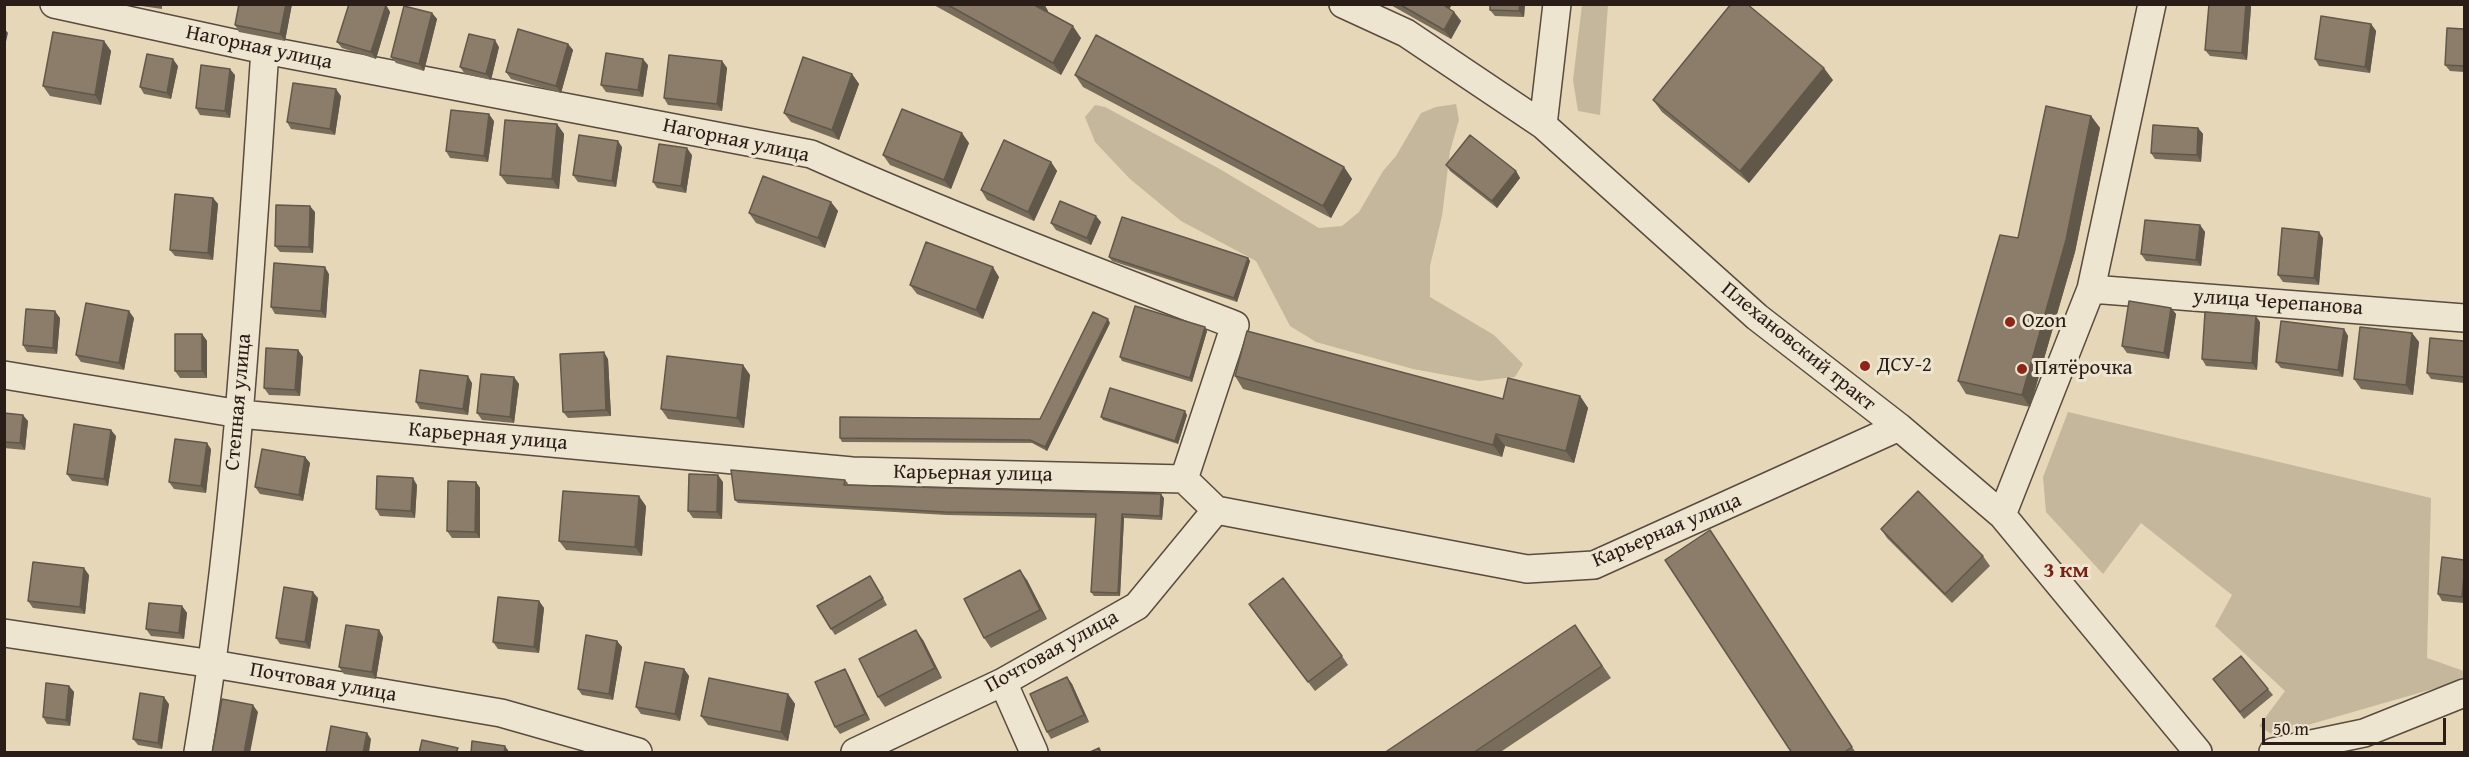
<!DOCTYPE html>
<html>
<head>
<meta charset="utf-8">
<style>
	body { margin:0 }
	#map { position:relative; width:2469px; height:757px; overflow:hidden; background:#e5d7b7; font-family:"Gentium Book Plus",serif }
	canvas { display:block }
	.frame { position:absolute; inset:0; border:6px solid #2a1c17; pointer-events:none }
	.scale { position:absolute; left:2262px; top:718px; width:184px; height:27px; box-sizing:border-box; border:3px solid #2a1c17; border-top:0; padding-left:8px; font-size:18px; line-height:21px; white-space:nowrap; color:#2a1c17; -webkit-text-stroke:4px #eee5d0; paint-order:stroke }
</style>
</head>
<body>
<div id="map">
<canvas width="2469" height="757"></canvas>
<div class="frame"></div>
<div class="scale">50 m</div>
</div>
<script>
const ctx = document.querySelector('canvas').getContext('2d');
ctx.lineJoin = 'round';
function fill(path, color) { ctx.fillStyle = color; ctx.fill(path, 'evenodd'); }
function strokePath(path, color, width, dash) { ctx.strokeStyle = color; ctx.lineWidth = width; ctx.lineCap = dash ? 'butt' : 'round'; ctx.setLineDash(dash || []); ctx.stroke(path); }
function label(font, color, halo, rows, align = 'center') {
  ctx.font = font + ' "Gentium Book Plus",serif'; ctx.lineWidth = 6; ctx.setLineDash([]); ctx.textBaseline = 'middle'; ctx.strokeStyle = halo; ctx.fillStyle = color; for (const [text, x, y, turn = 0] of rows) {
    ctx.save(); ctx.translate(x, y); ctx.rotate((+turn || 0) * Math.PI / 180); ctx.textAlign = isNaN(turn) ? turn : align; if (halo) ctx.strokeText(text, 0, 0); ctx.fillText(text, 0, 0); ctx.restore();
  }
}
const green = new Path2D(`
	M1582,5h26l-8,110 -22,-4 -5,-31z
	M1456,104l3,16 -9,31 -8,65 -12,50v31l64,38 29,29 -8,13 -36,4 -66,-12 -97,-27 -26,-16 -34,-65 -75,-40 -51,-42 -35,-37 -10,-25 10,-12 10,2 113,61 101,60 23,-2 17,-14 24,-41 13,-15 25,-43 15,-6z
	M2068,412l363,86 -4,160 37,13v9l-191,55 -14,-9 26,-35 -70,-65 17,-31 -91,-72 -38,51 -57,-62 -3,-35z`);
const minor = new Path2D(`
	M54,4l211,46 546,104c139,62 281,116 424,171l-51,154
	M1343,4l63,29 137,92 214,192 142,110 103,88 196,237
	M1543,125l14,-121
	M2091,289l373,29
	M4,375l236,39 612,57 332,8 32,31 311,59 67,-4 305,-138
	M2002,515l89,-226 61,-285
	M4,633l209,31 288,49 137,39
	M1003,682l31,70
	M198,752c39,-232 51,-468 67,-702
	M855,752l148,-70 134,-76 79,-96
	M2273,752l91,-19 100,-40`);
const wall = new Path2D(`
	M128,4h34v5z
	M239,4h53l-7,37 -46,-9 -4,-7z
	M932,4h112l4,7 -1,1 34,26 -20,37z
	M1389,4h63l-3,5 5,3 7,9 -10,18z
	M1525,4l-1,13 -29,-1 -5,-6z
	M2209,4h41l1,3 -4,53 -37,-4 -5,-6z
	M386,5l4,7 -14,47 -34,-11 -5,-6z
	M432,13l5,6 -13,52 -28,-8 -5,-6z
	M2371,24l5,7 -6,42 -51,-7 -4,-7z
	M2464,29v43l-14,-1 -5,-6z
	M104,41l7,10 -10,54 -51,-9 -7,-10z
	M568,44l5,6 -12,43 -50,-14 -5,-7z
	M499,47l-8,33 -26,-6 -5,-7z
	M722,61l5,7 -5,43 -54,-6 -4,-7z
	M648,65l-5,32 -37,-5 -5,-7z
	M178,66l-7,33 -27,-5 -4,-7z
	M852,74l7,10 -20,56 -48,-18 -7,-9z
	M235,75l-5,43 -30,-3 -4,-7z
	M1075,75l269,92 8,12 -21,39 -248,-131z
	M1833,80l-84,103 -87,-71 -9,-12z
	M341,96l-6,39 -44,-6 -4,-7z
	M2091,116l9,12 -25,124 -45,155 -64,-13 -8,-13 60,-143z
	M494,121l-6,41 -38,-4 -4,-7z
	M557,124l7,10 -5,55 -52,-5 -7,-9z
	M2198,128l5,6 -2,28 -46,-3 -4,-6z
	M969,143l-18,46 -61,-24 -7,-10z
	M622,147l-6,40 -38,-5 -5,-7z
	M692,155l-6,38 -29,-5 -4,-6z
	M1051,162l6,9 -23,50 -47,-21 -6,-10z
	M1446,165l70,6 4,7 -23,30 -47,-37z
	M213,198l5,6 -5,56 -38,-4 -5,-6z
	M831,202l7,9 -13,37 -69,-25 -7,-10z
	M315,212l-2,41 -33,-1 -5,-6z
	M1101,222l-10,23 -35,-15 -5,-7z
	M2200,225l5,7 -4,34 -55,-5 -5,-7z
	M2323,238l-4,47 -36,-3 -5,-7z
	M1109,257l139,1 2,3 -13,41 -125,-41z
	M329,274l-3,44 -51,-4 -4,-7z
	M999,277l-16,42 -66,-25 -7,-9z
	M2171,308l5,6 -7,45 -42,-6 -5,-7z
	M60,318l-3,36 -30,-2 -4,-7z
	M134,318l-10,52 -43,-8 -5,-7z
	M2260,322l-3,48 -51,-4 -4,-7z
	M1110,323l-63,128 -15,-8 -190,-1 -2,-4 200,-19z
	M1205,327l2,4 -15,51 -70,-21 -2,-4z
	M2344,329l4,7 -5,41 -62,-9 -5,-6z
	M2412,333l7,9 -6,53 -52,-6 -7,-10z
	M202,334l5,7v37h-27l-5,-7z
	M2464,341v42l-33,-4 -4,-6z
	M298,350l5,7 -3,39 -31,-1 -5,-7z
	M608,359l3,57 -43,2 -5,-6z
	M743,365l7,10 -6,53 -76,-9 -7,-10z
	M1235,376l268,23 77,-3 8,12 -14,55 -69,-17 -3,11 -259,-68z
	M514,377l5,7 -5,39 -32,-3 -5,-7z
	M472,383l-4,32 -48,-6 -4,-7z
	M4,413l24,8 -3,29 -21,-2z
	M1187,415l-9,29 -75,-24 -2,-3z
	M116,436l-8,50 -36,-5 -5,-7z
	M211,449l-5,44 -32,-4 -5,-7z
	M305,457l5,6 -7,38 -43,-7 -5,-7z
	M845,480l3,3 -1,2 317,13 -2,22 -38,-2 -4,78h-26l-3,-4 5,-74 -149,-3 -209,-12 -3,-3z
	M476,482l4,6v50h-28l-5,-7z
	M723,482l-1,37 -29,-1 -5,-7z
	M417,485l-2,33 -35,-2 -4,-7z
	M646,506l-4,50 -76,-6 -7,-9z
	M1881,529l102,27 7,10 -38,37 -65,-65z
	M1710,530l146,223h-64z
	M2464,560v43l-22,-2 -4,-7z
	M89,575l-4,39 -52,-6 -5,-7z
	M1027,580l20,39 -56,29 -7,-10z
	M874,582l13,23 -52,30 -4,-6z
	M318,598l-8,51 -30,-5 -4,-6z
	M539,601l5,7 -5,45 -41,-4 -5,-7z
	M182,606l5,7 -3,26 -33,-3 -5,-7z
	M1255,613l87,43 6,9 -33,26z
	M1575,625l36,53 -112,75h-115z
	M379,630l4,7 -7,42 -32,-5 -5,-7z
	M923,640l19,38 -57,29 -7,-10z
	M617,641l5,6 -9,53 -31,-5 -4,-6z
	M684,669l5,7 -9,45 -39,-7 -5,-7z
	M845,669l4,7 21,44 -30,14 -5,-7z
	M1067,677l5,7 17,38 -38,17 -4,-7z
	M2213,679l55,10 5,6 -29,24z
	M69,686l5,6 -4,34 -23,-2 -4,-7z
	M788,694l7,10 -7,37 -80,-16 -7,-9z
	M169,704l-7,45 -24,-4 -5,-6z`);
const shadedWall = new Path2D(`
	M286,4h6l-7,37 -5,-7z
	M1036,4h8l4,7 -4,7 -8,-12z
	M1441,4h11l-5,9z
	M1520,4h5l-1,13 -5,-6z
	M2246,4h4l1,3 -4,53 -5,-7z
	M386,5l4,7 -14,47 -5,-7z
	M1454,12l7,9 -10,18 -7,-9z
	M432,13l5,6 -13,52 -5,-7z
	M2371,24l5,7 -6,42 -5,-6z
	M1073,26l8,12 -20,37 -8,-12z
	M4,28l4,5 -4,17z
	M495,40l4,7 -8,33 -5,-6z
	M104,41l7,10 -10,54 -6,-10z
	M568,44l5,6 -12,43 -5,-7z
	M173,59l5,7 -7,33 -4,-6z
	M643,59l5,6 -5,32 -5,-7z
	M722,61l5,7 -5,43 -5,-7z
	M1824,68l9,12 -84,103 -9,-12z
	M230,69l5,6 -5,43 -5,-7z
	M852,74l7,10 -20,56 -7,-10z
	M336,89l5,7 -6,39 -5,-6z
	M489,114l5,7 -6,41 -4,-6z
	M2091,116l9,12 -25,124 -45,155 -8,-12z
	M557,124l7,10 -5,55 -7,-10z
	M2198,128l5,6 -2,28 -4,-7z
	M962,133l7,10 -18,46 -7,-9z
	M618,141l4,6 -6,40 -4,-6z
	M687,148l5,7 -6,38 -5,-7z
	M1051,162l6,9 -23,50 -6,-9z
	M1344,167l8,12 -21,39 -8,-12z
	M1516,171l4,7 -23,30 -5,-7z
	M213,198l5,6 -5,56 -5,-7z
	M831,202l7,9 -13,37 -7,-10z
	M310,206l5,6 -2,41 -4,-6z
	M1096,216l5,6 -10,23 -4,-7z
	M2200,225l5,7 -4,34 -5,-6z
	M2319,232l4,6 -4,47 -5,-7z
	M1248,258l2,3 -13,41 -3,-4z
	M325,267l4,7 -3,44 -5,-7z
	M993,267l6,10 -16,42 -7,-9z
	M2171,308l5,6 -7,45 -5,-6z
	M55,311l5,7 -3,36 -4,-6z
	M129,311l5,7 -10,52 -5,-7z
	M2256,316l4,6 -3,48 -5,-7z
	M1108,319l2,4 -63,128 -2,-4z
	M1205,327l2,4 -15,51 -2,-4z
	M2344,329l4,7 -5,41 -5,-7z
	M2412,333l7,9 -6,53 -7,-10z
	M202,334l5,7v37l-5,-7z
	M298,350l5,7 -3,39 -5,-6z
	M604,352l4,7 3,57 -5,-6z
	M743,365l7,10 -6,53 -7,-10z
	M468,376l4,7 -4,32 -5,-6z
	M514,377l5,7 -5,39 -4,-6z
	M1580,396l8,12 -14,55 -8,-12z
	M1185,411l2,4 -9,29 -3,-3z
	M23,415l5,6 -3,29 -5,-7z
	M111,430l5,6 -8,50 -4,-7z
	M1496,434l9,12 -3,11 -9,-12z
	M207,443l4,6 -5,44 -5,-7z
	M305,457l5,6 -7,38 -4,-6z
	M718,475l5,7 -1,37 -5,-7z
	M413,478l4,7 -2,33 -4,-7z
	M476,482l4,6v50l-5,-6z
	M1161,494l3,4 -2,22 -2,-4z
	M639,496l7,10 -4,50 -7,-9z
	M1122,514l2,4 -4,78 -2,-3z
	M84,568l5,7 -4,39 -5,-7z
	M1020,570l7,10 20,39 -7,-9z
	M2464,576v24l-2,-3z
	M313,592l5,6 -8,51 -5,-7z
	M539,601l5,7 -5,45 -5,-6z
	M182,606l5,7 -3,26 -5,-6z
	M379,630l4,7 -7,42 -4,-7z
	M916,630l7,10 19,38 -7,-10z
	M617,641l5,6 -9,53 -4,-6z
	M684,669l5,7 -9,45 -5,-7z
	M845,669l4,7 21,44 -5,-6z
	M1067,677l5,7 17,38 -5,-7z
	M69,686l5,6 -4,34 -4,-6z
	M788,694l7,10 -7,37 -7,-9z
	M164,697l5,7 -7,45 -4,-6z
	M253,705l5,7 -8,41h-6z
	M367,733l4,6 -2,14h-6z
	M505,746l5,7h-6z`);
const building = new Path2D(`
	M239,4h47l-6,30 -45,-9z
	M349,4h33l4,1 -15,47 -34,-10z
	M946,4h90v2l37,20 -20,37z
	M1399,4h43l12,8 -10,18z
	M1490,4h30l-1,7 -29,-1z
	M1731,4h16l77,64 -84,103 -87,-71z
	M2209,4h37l-4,49 -37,-3z
	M404,6l28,7 -13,51 -28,-7z
	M2321,16l50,8 -6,43 -50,-8z
	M2447,28l17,1v37l-19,-1z
	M518,29l50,15 -12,42 -50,-14z
	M53,32l51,9 -9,54 -52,-9z
	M469,34l26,6 -9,34 -26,-7z
	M1096,35l248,132 -21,39 -248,-131z
	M606,53l37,6 -5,31 -37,-5z
	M147,54l26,5 -6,34 -27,-6z
	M669,55l53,6 -5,43 -53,-6z
	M803,57l49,17 -20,56 -48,-17z
	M201,65l29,4 -5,42 -29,-3z
	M293,83l43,6 -6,40 -43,-7z
	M2046,106l45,10 -25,124 -44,155 -64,-14 42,-146 18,3z
	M902,109l60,24 -18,47 -61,-25z
	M451,110l38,4 -5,42 -38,-5z
	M505,120l52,4 -5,55 -52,-4z
	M2153,125l45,3 -1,27 -46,-2z
	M579,135l39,6 -6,40 -39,-6z
	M1470,135l46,36 -24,30 -46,-36z
	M1004,140l47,22 -23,50 -47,-22z
	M659,144l28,4 -6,38 -28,-4z
	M763,176l68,26 -13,36 -69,-25z
	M175,194l38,4 -5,55 -38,-3z
	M1060,201l36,15 -9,22 -36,-15z
	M276,205l34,1 -1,41 -34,-1z
	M1122,217l126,41 -14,40 -125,-41z
	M2145,220l55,5 -4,35 -55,-6z
	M2282,228l37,4 -5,46 -36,-3z
	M926,242l67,25 -17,43 -66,-25z
	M274,263l51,4 -4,44 -50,-4z
	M2129,301l42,7 -7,45 -42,-7z
	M86,303l43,8 -10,52 -43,-8z
	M1135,306l70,21 -15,51 -70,-21z
	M26,309l29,2 -2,37 -30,-3z
	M1093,312l15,7 -63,128 -15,-7 -190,-2v-21l200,2z
	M2205,312l51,4 -4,47 -50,-4z
	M2281,321l63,8 -6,41 -62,-8z
	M2360,327l52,6 -6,52 -52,-6z
	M1247,331l256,68 5,-21 72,18 -14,55 -70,-17 -3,11 -258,-69z
	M175,334h27v37h-27z
	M2430,338l34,3v36l-37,-4z
	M266,348l32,2 -3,40 -31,-2z
	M604,352l2,58 -43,2 -3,-58z
	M667,356l76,9 -6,53 -76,-9z
	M420,370l48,6 -5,33 -47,-7z
	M481,374l33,3 -4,40 -33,-4z
	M1110,388l75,23 -10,30 -74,-24z
	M4,413l19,2 -3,28 -16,-1z
	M74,424l37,6 -7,49 -37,-5z
	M175,439l32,4 -6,43 -32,-4z
	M262,449l43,8 -6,38 -44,-8z
	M731,470l114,10 -1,5 317,9 -1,22 -38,-2 -4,79 -27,-1 5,-78 -151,-2 -210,-12z
	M689,474l29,1 -1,37 -29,-1z
	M377,476l36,2 -2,33 -35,-2z
	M448,481l28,1 -1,50 -28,-1z
	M563,491l76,5 -4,51 -76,-6z
	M1918,491l65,65 -38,38 -64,-65z
	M1710,530l142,217 -9,6h-51l-127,-193z
	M2442,557l22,3v16l-2,21 -24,-3z
	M33,562l51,6 -4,39 -52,-6z
	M1020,570l20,40 -56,28 -20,-39z
	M870,576l13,22 -52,31 -14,-23z
	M1283,578l59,78 -34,26 -59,-78z
	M284,587l29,5 -8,50 -29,-4z
	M498,597l41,4 -5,46 -41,-5z
	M149,603l33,3 -3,27 -33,-4z
	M346,625l33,5 -7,42 -33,-5z
	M1575,625l27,41 -129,87h-89z
	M916,630l19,38 -57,29 -19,-38z
	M586,635l31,6 -8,53 -31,-5z
	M2241,656l27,33 -28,23 -27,-33z
	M645,662l39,7 -9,45 -39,-7z
	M845,669l20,45 -30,13 -20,-45z
	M1067,677l17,38 -37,17 -17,-38z
	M709,678l79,16 -7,38 -80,-16z
	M46,683l23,3 -3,34 -23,-3z
	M140,693l24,4 -6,46 -25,-4z
	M222,699l31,6 -9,48h-32z
	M331,726l36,7 -4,20h-37z
	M422,740l36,8 -2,5h-37z
	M472,741l33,5 -1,7h-33z
	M1099,748l2,5h-13z`);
const markers = [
	[2010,322,6,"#8f2418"],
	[1865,366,6,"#8f2418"],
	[2022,369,6,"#8f2418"]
];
const streetNames = [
	["Нагорная улица",259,48,12],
	["Нагорная улица",736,141,12],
	["улица Черепанова",2278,303,4],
	["Плехановский тракт",1798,347,39],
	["Степная улица",239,402,-85],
	["Карьерная улица",488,437,5],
	["Карьерная улица",973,474,1],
	["Карьерная улица",1667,531,-23],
	["Почтовая улица",1052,652,-29],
	["Почтовая улица",323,683,10]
];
const poiNames = [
	["Ozon",2022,322],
	["ДСУ-2",1877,366],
	["Пятёрочка",2034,369]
];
const neighbourhoodNames = [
	["3 км",2066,571]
];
fill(green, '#c5b79c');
strokePath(minor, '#594b3f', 30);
strokePath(minor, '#eee5d0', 27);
fill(wall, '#786c5b');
fill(shadedWall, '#61584a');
fill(building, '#8b7d6a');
strokePath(building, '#61584a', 1.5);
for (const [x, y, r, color] of markers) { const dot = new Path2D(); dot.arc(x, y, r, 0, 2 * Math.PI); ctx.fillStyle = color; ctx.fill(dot); strokePath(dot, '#eee5d0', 2); }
label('21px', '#2a1c17', '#eee5d0', streetNames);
label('21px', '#2a1c17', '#eee5d0', poiNames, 'left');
label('bold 22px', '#7a1f14', '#eee5d0', neighbourhoodNames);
</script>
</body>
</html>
